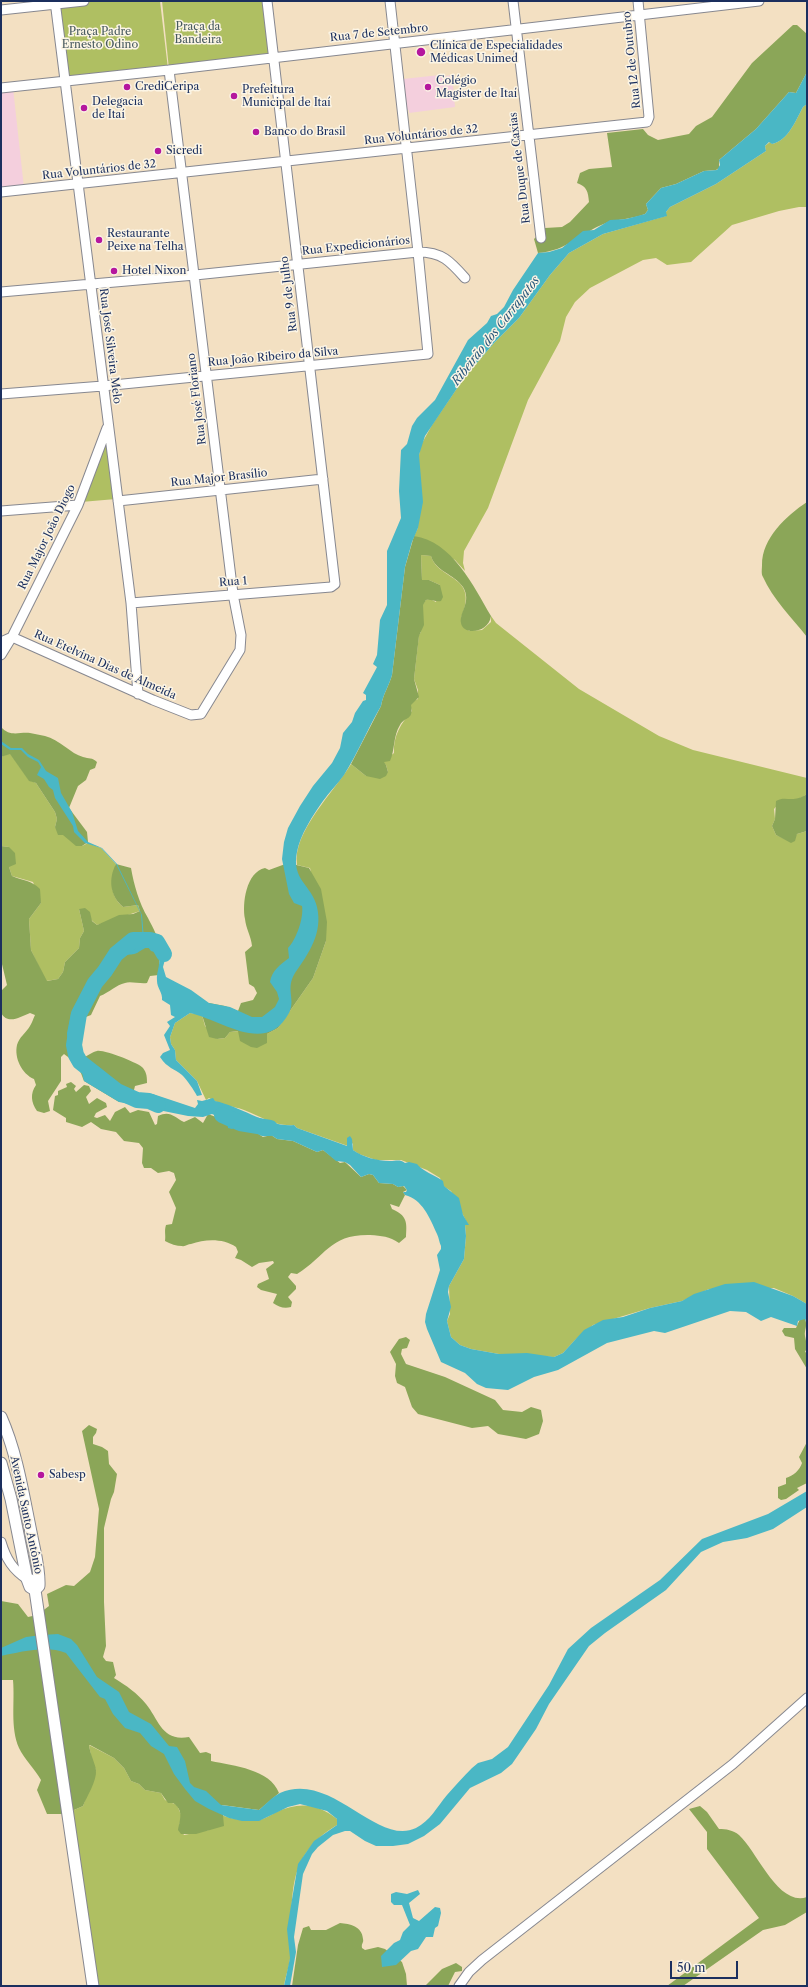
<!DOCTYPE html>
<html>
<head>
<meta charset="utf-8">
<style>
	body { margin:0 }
	#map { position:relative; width:808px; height:1987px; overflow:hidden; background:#f3e0c2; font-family:"Libre Caslon Text",serif }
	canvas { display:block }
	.frame { position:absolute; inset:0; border:2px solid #1b2f5e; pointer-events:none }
	.scale { position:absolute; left:670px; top:1961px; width:68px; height:18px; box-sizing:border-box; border:2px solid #1b2f5e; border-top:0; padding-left:5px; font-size:12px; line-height:14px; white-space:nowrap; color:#1b2f5e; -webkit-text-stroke:3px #fcf5e5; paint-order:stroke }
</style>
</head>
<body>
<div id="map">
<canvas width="808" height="1987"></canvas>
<div class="frame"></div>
<div class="scale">50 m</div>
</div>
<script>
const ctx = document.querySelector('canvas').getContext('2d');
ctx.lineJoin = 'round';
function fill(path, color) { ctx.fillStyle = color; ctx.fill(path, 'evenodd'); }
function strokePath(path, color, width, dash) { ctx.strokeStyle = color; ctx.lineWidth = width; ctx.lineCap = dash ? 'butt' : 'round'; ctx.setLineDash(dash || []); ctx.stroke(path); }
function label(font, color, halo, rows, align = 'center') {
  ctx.font = font + ' "Libre Caslon Text",serif'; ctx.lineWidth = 3; ctx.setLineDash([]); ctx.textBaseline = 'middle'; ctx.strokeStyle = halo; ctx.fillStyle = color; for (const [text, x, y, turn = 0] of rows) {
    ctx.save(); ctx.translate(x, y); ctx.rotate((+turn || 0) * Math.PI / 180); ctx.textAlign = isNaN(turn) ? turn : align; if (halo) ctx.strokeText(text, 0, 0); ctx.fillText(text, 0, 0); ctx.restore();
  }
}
const built = new Path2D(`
	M440,75v2l12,-2 3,32 -46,6v-3h-2l-4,-31z
	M13,88l11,100 -23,3v-102z`);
const green = new Path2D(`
	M96,1h64l8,68 -102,10 -9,-74z
	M162,1h103l6,55 -102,13z
	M807,104v103h-8l-20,4 -47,14 -41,37 -24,3 -11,-7 -13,2 -53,28 -15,14 -9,15 -6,24 -32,59 -40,108 -24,43 -1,12 2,8 -10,-11 -41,-24 4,-8 1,-73 2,-10 11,-20 32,-47 30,-35 25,-25 31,-43 19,-22 34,-19 63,-18v-4l4,-5 46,-23 50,-33 -1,-5 5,-4 2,2c16,-3 24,-24 31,-37z
	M107,435l9,64 -35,3z
	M421,555l10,1c7,25 49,18 30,62l8,13 13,-1 9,-8v-6l5,7 83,66 80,47 34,14 114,28v16c-8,6 -14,7 -24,5l-9,10 1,10 -3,7 4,9 15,7 6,-8 10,-3v473l-14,-8 -19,-8 -65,1 -27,12 -32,7 -57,17 -18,15 -12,13 -9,4 -55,-3 -28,-5 -11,-4 -9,-8 -4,-16 3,-7 -1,-28 15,-27 2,-23 -1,-11h3l-17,-34 -8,-5 -3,-8 -13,-8 -26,-10h-25l-17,-6 -6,-4v-6l-6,-6 1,8 -51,-18 -3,-3c-18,2 -34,-9 -50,-15 -11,-4 -24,-5 -35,-12l-3,2 -9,-19 -21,-21 -1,-10 -4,-6 -1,-7 5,-14 15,-10 12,2 3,11 12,13 8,-1 5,-6 9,-1 28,3 11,-6 35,-50 13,-37 -16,-73 -13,-3c-5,-33 38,-74 54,-101l15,12 22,-4 -2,-7 -3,-3 11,-9c-1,-17 7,-30 18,-42l-2,-6 3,-4 5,-2v-9l-4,-11 5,-44 2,-3 1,-27 4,-5 4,-1 6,3 4,-17 -11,-5h-7z
	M10,753l19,27 7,3 19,29 2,7 -2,8 27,19 6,-3 13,5 15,16c-5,17 -7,31 7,43l15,-2 2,6 -43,14 -18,-16 5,22 -4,7 -1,10 -14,14 -2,10 -5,7 -12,2 -15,-31 -2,-31 12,-16 -8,-21 -21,-6 -3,-9v-20l-8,-1v-89z
	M89,1745l25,13 10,10 7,13 8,3 6,6 16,3 4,7 12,5 5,12 -3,8 5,10 25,-5 13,-15c8,4 29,7 37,5 6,-1 12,-5 17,-8 23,-10 41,-9 61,7v6c-57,34 -42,79 -47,134 -1,9 -5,18 -6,27h-188l-24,-175 11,-5 13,-36 -4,-9z`);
const forest = new Path2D(`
	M793,25h4l10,9v38l-11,21 -7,-1 -33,37 -37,31v8l-3,2 -12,1 -28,13 -15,4 -15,16 2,6 -3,4c-13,5 -27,5 -39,9 -26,10 -39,28 -68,30l-4,-14 11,-11 17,-1 8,-5 19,-20c-1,-11 -2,-15 -12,-19l3,-10 9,-4 23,-2 -5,-34 36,-4 5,6 10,5 31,-6 7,-8 16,-9 40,-54z
	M807,502v135c-14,-18 -35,-39 -44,-60 -2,-3 -1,-8 -1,-12 0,-27 24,-49 45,-63z
	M414,536c38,5 60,51 77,80 -2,17 -28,20 -30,7 -2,-11 11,-21 2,-36 -9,-13 -28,-16 -32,-31l-10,-1 1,25h7l11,5 3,12 -2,4c-6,1 -10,-2 -15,-1l-3,5 1,20 -5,11 -5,43 5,18 -8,8c3,16 -6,11 -11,20 -7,11 -5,25 -10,36l-6,1 2,3 2,7 -2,4 -6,3 -14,-3 -15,-12 30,-58c2,-12 8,-20 11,-31l13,-108z
	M1,727c9,10 17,5 29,6 5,1 10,2 15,3 14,3 26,18 38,21 6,2 9,0 14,5l-2,6 -5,2 -4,10 -8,6 -9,22 18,24 1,10 -6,4h-6l-13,-11h-5l-3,-8 2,-8 -2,-7 -19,-29 -7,-2 -19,-27 -9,3z
	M807,794v37l-10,3 -2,7 -4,2 -15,-8 -4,-9 3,-7 1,-18c10,-6 16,3 31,-7z
	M1,846l8,1 6,6 1,11 -7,3 3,9c12,5 19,4 28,13l1,14 -12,16 2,31 16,31 11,-2 5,-7 2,-10 14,-14 1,-10 4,-7 -5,-22 6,-1 5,4 2,9 5,4 22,-10 14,-1 7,-3 -2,-6 -15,2c-13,-11 -15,-28 -7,-43l15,4c3,17 8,35 17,50 4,8 8,14 10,23 3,12 1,23 1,34l-9,1 -3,7c-7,1 -17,-2 -22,0 -9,2 -15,9 -25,13l-9,19 -13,5 -4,25 2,10 7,3c4,-2 9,-6 14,-7 6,-2 42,12 46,17 4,5 4,10 4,15l-12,3 -3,12 -13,4 -35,-21c-5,-14 -7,-18 -20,-27l-3,3v24l-13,20 2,10 -6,2 -7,-2c-6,-9 -7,-17 -1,-26l-2,-6c-12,-5 -20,-21 -17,-34 2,-8 9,-12 13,-19 2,-3 3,-7 5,-11l-5,-2c-10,4 -22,12 -29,0v-22l6,-6 -6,-25z
	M288,863l21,5 12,21 6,33 -1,19 -13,37 -35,50 -11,6v9l-10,5 -6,-1 -11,-6 -2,-10 -8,1 -5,6 -8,1 -8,-2 -7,-22 7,-12 16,3 13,5 3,-8 12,-3 4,-7 -3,-6 -5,-3 -4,-32 7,-6c-1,-10 -6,-17 -7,-27 -3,-15 1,-47 20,-51l4,2z
	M71,1082l5,4 -2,3 2,3 8,-7 5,1 2,5 -5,6 3,7 8,-6 9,5 1,4 -11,6 -2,4 3,1 8,-3 5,6 5,-9 10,-5 5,6 8,-3 11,2 6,13 2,-1 1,-8c12,-6 16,1 26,6l11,-5 8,6 5,-9 29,11 9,-5 3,1 5,10 9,6 8,-2 6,4 16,2 24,11 6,-2 17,13 5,-1 16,15 8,-3 4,1 6,8 14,1 5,3 5,-1 4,4 -4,2 2,3 -6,12 -9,-3 2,5c15,7 15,12 14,28l-7,6c-10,-7 -17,-7 -29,-8 -40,-1 -44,21 -73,39l-6,-1 -3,4 8,9v3l-8,8 4,5 -1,5c-7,2 -12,0 -18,-4l4,-9 -16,-4 -4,-3 1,-3 11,-5 -3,-10 8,-6 -1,-2 -14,2 -7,4 -11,-7 -6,-2 3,-6 -2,-5c-13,-9 -31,-8 -45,-3 -3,0 -6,3 -9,2 -5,0 -12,-2 -17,-5 1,-6 -1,-10 1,-16l6,-1 4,-16 -7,-16 7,-12 -2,-7 -5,-2 -11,2 -7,-5h-7l-2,-5 1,-15 -4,-5 -15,-2 -8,-9 -15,-3 -10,-7 -9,5 -16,-5v-4l-13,-8 2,-14 3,-1v-4l9,-4 -1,-3z
	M800,1319h5c3,7 -1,11 0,17 1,5 2,9 2,14l-2,1 2,4v14l-12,-20 -1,-11 -9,-2 -3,-5 2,-3h12z
	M406,1337l4,3 -3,8 -5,1 -1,5 5,10 39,13 50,23 8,10 19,2 9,-5 10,3 2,11 -4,13 -13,5 -28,-5 -10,-8 -16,2 -54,-14 -6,-7 -7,-20 -8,-4 -2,-7 1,-12 -6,-12 9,-13z
	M89,1425l8,4 -1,4 -3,4v7l9,3 6,4 1,13 8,10 -3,18 -3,7 -7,29v74l2,44 -3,11 3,4 7,1 3,13 -2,3c13,8 23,15 32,26 13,16 16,38 43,33l11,16 6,-1 5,2v7c23,5 59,8 68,32l-20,17 -37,-5 2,21 -28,8h-15l-3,-4c2,-11 6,-20 -5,-27h-5l-7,-10 -16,-3 -6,-6 -8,-3 -7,-13 -10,-10 -24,-13h-1c1,9 6,18 7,25 1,11 -9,26 -13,36l-18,8h-18l-10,-24 4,-10c-6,-11 -17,-21 -22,-32 -9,-21 -4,-45 -6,-68h-12v-79l17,3 10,13 9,-2 12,-9 -2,-12 19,-9 8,1 16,-14 5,-15 4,-48 -17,-78z
	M807,1442v41l-10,5 2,2 -13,9 -5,1 -3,-2v-11l8,-3v-6c7,-2 14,-8 16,-15l-3,-6z
	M700,1806l7,6 12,17c7,0 14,1 20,6 18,16 39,72 68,62v15l-22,13 -22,5 -80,56h-16l92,-68 -52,-69v-17l-18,-23z
	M340,1923c10,1 22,3 23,16 1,4 -2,4 -1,9l3,2 13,-3 7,2 17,13 4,12 1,12h-115l6,-41 5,-17 6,-2 2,4h15z
	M456,1963l6,4v4l-7,1 -7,14h-23l17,-17z`);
const water = new Path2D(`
	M807,72v32l-4,3c-7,13 -15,34 -31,37l-3,-2 -4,4 1,5 -50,33 -46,23 -4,5 1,4 -64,18 -34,19 -19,22 -31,43 -25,25 -30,35 -39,58 -6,19 4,47 -5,26 -6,14 -7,25 -13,108c-3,11 -9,19 -11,31 -13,22 -23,47 -37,69 -6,9 -15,17 -21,26 -10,14 -23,34 -26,51 -6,28 15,33 20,55 6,26 -8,46 -22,66 -10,16 1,26 -6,40 -23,43 -67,7 -99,0l-15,10 -5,14 1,7 4,6 1,10 21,21 5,14 -5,1c-3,-6 -10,-16 -15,-21 -8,-7 -14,-6 -22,-18l3,-4 7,-3 -6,-15 6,-9 -3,-4 8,-5 -4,-2 -1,-10 -8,-5c1,-7 -5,-12 -5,-19 -1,-10 5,-18 1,-28l-7,-2 -3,-4c-5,1 -9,6 -14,7 -4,1 -7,0 -11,3 -31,23 -53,59 -47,98 10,5 21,9 29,17 5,6 6,14 11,19 6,5 20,9 27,9l5,-6h5l42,14 3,-4 -1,-4 5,1 11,-3 2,3c25,5 55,27 79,24l3,3 50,18v-8l3,-2 2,3 1,11c10,7 24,11 37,11 6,0 10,-2 15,2l4,-1 8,2c4,6 19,12 26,17l1,5 15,12 4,17 6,10h-4l1,11 -2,23 -15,27 -1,6 3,15 -4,14 4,16 9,8 11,4 28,5 28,-1 27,4 9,-4 21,-23 19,-10 20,-3 27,-9 32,-7 12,-7 31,-10 29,-2 39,14 14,8v20l-2,-5 -7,2 -1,5 -26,-9 -10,4 -15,-9 -16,-1 -65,22 -11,-2 -47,12 -49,27 -24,7 -26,13 -22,-2 -9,-4 -12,-11 -24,-11 -14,-33 -2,-7 1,-8 14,-44 -3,-15 4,-6v-3c-2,-4 -2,-8 -4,-12 -7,-16 -15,-35 -32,-39l-2,-3h3l1,-2 -3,-4 -6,1 -5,-3 -14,-1 -6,-8 -4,-1 -8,3 -11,-12 -5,-3 -9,-1 -13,-11 -6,2 -24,-11 -16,-2 -6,-4c-14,4 -10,-3 -21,-5l-1,-9 -3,-1 -14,9 -4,-1 -1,-7 -15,-7 -9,3 -15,-1 -69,-14 -35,-21 -3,-12 -11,-11 -2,-8 -1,-17 4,-20 11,-21 14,-17 16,-26 21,-9h10l-2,-26 -25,-50 -15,-16 -16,-5 -11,-11 -1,-6 -18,-28 -2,-8 -4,-3 -5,-8 -7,-4 4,-8 -3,-5 -10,-5 -7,-7h-11l-9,-6v-3l10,7h11l6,6 11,6 7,11 12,7 3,15 11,19 6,19 10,11 14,6 15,16 25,51 2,24 18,3 6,6 -5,19 3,10 25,13 18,13 21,4 22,10h10l13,-10 4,-8 -2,-7 -7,-10c2,-12 10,-17 19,-24l-1,-10c8,-8 16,-30 14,-42l-8,-3 -5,-9 -7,-35 2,-17 4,-14 12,-22 13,-20 19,-23 8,-15 3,-15 9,-11 3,-9 8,-12 3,-1v-5l-3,-2 13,-24 1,-2 -4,-3 4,-9 3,-35 7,-15v-54l14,-33 -2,-27 2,-41 6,-6 5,-18 5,-8 18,-18 33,-60 19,-17 4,-7 6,-2 7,-7 9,-17 25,-37 11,-1 13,-4 21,-17 11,-1 16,-10 16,-1 19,-5 3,-4 -2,-6 15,-16 15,-4 28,-13 13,-1 3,-5 -1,-5 37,-31 33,-37 7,1z
	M807,1491v16l-34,22 -26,9 -24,4 -22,10 -35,38 -61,43 -16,13 -40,58 -13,25 -24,35 -11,9 -31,15 -30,36 -16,12 -16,8 -15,2h-17l-11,-5 -15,-10h-5l-12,4 -15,12 -6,7 -9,20 -9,63 2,15 -6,34h-6l6,-28 -3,-29 11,-65 16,-23 23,-16v-6l-10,-8 -27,-7 -12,3 -29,14h-17l-13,-3 -20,-9 -14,-8 -10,-12 -11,-15 -10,-20 -13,-8 -11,-13 -15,-5 -12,-14 -8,-15 -5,-2 -34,-44c-20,-8 -45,-1 -65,3v-8l25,-11 16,-2 16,-1 13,5 6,6 20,32 22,15 10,20 22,12 18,22 8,1 8,14 5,22 4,4 12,4 15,14 38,5c6,-5 13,-13 21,-17 51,-23 97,54 136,35 14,-7 21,-21 31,-33 8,-9 16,-18 25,-27l6,-5 14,-4 16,-12 41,-62 19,-36 23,-21 69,-48 42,-41 66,-25z
	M418,1890l2,4 -11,9 4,15 6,3 16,-14 5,1 1,5 -3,13 -3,2 -2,9h-7l-8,12 -7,2 -15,14 -14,2 -1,-11 13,-13 6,-3 3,-8 7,-7 -8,-20h-8l-3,-3v-8l5,-2 11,2z`);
const river = new Path2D(`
	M158,1105l-9,-4 -12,-1 -20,-9 -37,-29 -4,-7 -2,-10 5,-31 16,-31 10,-12 11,-17 17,-14h17l7,2 7,12
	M222,1115l18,8 30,5`);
const minor = new Path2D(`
	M55,1l76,602 7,91
	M513,1l28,237
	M1,10l83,-9
	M1,88l168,-18 590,-69
	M1,192l646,-70 2,-5 -11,-116
	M1,292l194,-17 223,-23c24,0 32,9 47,26
	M1,394l102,-8 325,-32 -10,-102 -28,-251
	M118,501l205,-22
	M1,511l77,-6
	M131,603l200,-16 4,-3 -68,-583
	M1,642l11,-5 141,63 38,15 10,-1 39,-64 1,-15 -8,-41 -64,-524
	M1,655l11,-18 66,-132 29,-77
	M1,1542c5,17 12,28 26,37h4
	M459,1986l10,-14 13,-12 251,-196 74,-66`);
const tertiary = new Path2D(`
	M1,1417c16,36 22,76 30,115 3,17 9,36 8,54l-4,4
	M1,1463l10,36 16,80 3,8 5,3
	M35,1590l58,396`);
const markers = [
	[421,52,5,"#b5179e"],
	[127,87,4,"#b5179e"],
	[428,87,4,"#b5179e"],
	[234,96,4,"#b5179e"],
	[84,108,4,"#b5179e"],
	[256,132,4,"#b5179e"],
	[158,151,4,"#b5179e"],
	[99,240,4,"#b5179e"],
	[114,271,4,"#b5179e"],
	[41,1475,4,"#b5179e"]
];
const parkNames = [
	["Praça da",198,27],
	["Bandeira",198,40],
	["Praça Padre",100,32],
	["Ernesto Odino",100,45]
];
const streetNames = [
	["Rua 7 de Setembro",379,33,-6],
	["Rua 12 de Outubro",632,60,-96],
	["Rua Voluntários de 32",421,135,-6],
	["Rua Duque de Caxias",520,168,-97],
	["Rua Voluntários de 32",99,170,-6],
	["Rua Expedicionários",356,246,-6],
	["Rua 9 de Julho",289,294,-97],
	["Rua José Silveira Melo",110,346,83],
	["Rua João Ribeiro da Silva",273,357,-5],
	["Rua José Floriano",197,399,-97],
	["Rua Major Brasílio",219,478,-6],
	["Rua Major João Diogo",47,537,-64],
	["Rua 1",233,582,-4],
	["Rua Etelvina Dias de Almeida",105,665,24],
	["Avenida Santo Antônio",26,1515,78]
];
const poiNames = [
	["Clínica de Especialidades",430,46],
	["Médicas Unimed",430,59],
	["Colégio",436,81],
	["Magister de Itaí",436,94],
	["CrediCeripa",135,87],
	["Prefeitura",242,90],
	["Municipal de Itaí",242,103],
	["Delegacia",92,102],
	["de Itaí",92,115],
	["Banco do Brasil",264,132],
	["Sicredi",166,151],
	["Restaurante",107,234],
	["Peixe na Telha",107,247],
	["Hotel Nixon",122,271],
	["Sabesp",49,1475]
];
const waterNames = [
	["Ribeirão dos Carrapatos",496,331,-52]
];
fill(built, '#f4cfdd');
fill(green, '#afbf62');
fill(forest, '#8ba658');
fill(water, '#4ab7c5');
strokePath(river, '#4ab7c5', 16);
strokePath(minor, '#878890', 11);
strokePath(tertiary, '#878890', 13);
strokePath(minor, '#fff', 9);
strokePath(tertiary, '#fff', 11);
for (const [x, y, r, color] of markers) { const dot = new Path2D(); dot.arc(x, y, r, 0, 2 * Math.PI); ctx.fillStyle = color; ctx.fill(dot); strokePath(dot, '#fcf5e5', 1.5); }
label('11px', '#475a5f', '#fcf5e5', parkNames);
label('11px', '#1b2f5e', '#fcf5e5', streetNames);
label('11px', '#1b2f5e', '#fcf5e5', poiNames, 'left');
label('italic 12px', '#29587d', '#fcf5e5', waterNames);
</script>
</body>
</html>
